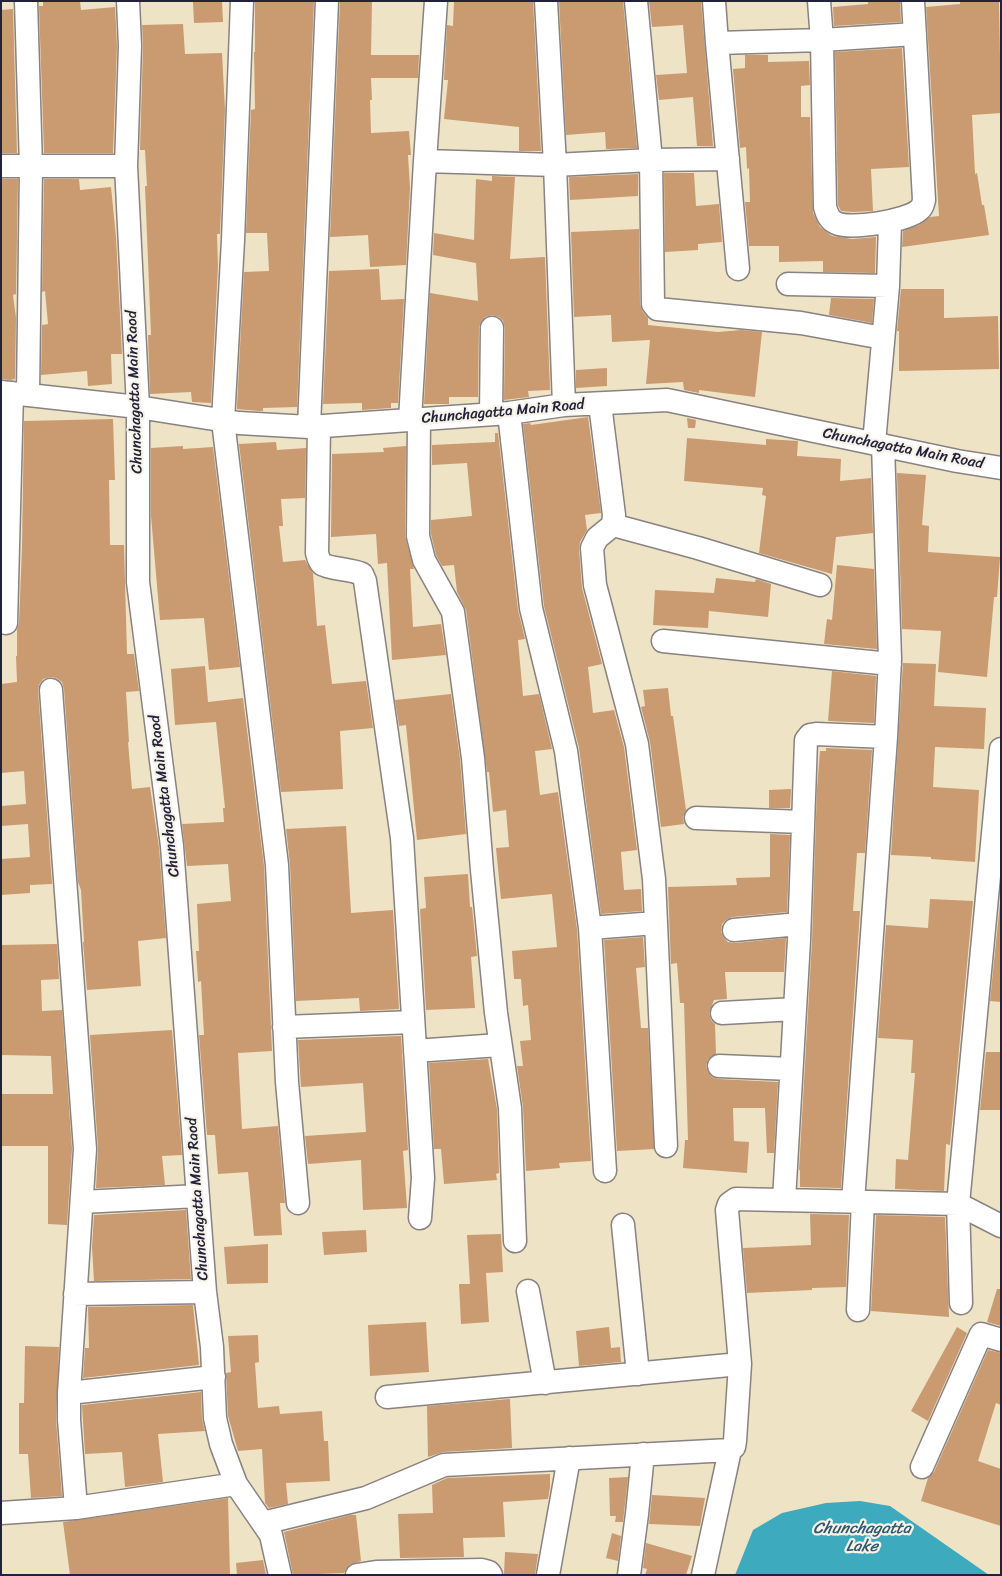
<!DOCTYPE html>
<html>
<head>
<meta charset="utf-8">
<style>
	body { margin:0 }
	#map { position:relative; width:1002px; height:1576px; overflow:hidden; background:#efe3c6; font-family:Sriracha,sans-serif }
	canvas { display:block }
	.frame { position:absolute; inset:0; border:2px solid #22223b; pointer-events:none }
</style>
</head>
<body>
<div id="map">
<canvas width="1002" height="1576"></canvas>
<div class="frame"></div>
</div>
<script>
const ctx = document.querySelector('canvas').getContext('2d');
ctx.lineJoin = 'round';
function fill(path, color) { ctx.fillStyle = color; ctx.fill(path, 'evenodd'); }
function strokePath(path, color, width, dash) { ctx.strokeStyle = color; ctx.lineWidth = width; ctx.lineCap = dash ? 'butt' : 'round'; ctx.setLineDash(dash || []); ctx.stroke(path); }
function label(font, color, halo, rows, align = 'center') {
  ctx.font = font + ' Sriracha,sans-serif'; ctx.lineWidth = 4.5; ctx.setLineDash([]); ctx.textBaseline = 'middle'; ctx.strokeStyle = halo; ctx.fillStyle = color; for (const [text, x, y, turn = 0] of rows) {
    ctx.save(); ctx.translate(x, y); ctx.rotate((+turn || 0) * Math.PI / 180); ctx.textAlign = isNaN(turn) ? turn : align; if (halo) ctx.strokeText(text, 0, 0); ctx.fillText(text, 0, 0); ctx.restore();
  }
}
const water = new Path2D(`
	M860,1501l30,5 99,69h-254l18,-45 29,-17 44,-10z`);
const building = new Path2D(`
	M43,1h37l1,9 34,-3 2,39 -4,107h-69l-5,-147h4z
	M222,1l1,21 -29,1 -1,-21z
	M255,1h59l-17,406 -34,1v3h-4l-22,-2v-4l7,-133 25,-1 -2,-38h-21l5,-123 4,-1 -1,-57h1z
	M340,1h32l-1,54h48l-1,23h-47l1,22h-2l1,33 38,-2 2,24h-3l2,33 -4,77 -36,2 -2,-32 -38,2z
	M454,1h79l8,150h-22v-24l-75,-8 4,-39h-4l3,-55 6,1z
	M559,1h64l14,147 -31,1 -1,-17 -39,3z
	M649,1h52l12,145h-16l-4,-49 -34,3 -3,-25 31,-2 -4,-48 -31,2z
	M868,1h32l1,21 -67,4 -1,-19 35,-3z
	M999,1l2,112 -29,2 3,59 2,-1 5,32h2l5,30 -87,12 1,-16 16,-6 11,-8 9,-1 -13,-209 34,-3v-2z
	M13,9l4,144h-16v-143z
	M183,24l2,30 37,-1 3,57 -5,124h-3l1,32 -7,137 -19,-1 -1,-10 -41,2 -2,-59h3l-6,-149h2l-2,-36h-5l3,-104 -1,-21z
	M902,48l7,119 -38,2 2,42 -20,1 -12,-1 -3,-6 -3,-153z
	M745,55h23v7l41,-1 1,24 -9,1v31h9l3,96 7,14 12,9 20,3 24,-2 -1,36 -52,-1v-11l-44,1v-16h-30l-4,-44h5l-1,-34 -2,1 -1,-22 -6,1 -7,-79 12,-1z
	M664,173h30l2,33 23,-2 3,38 -24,2v6l-33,2z
	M638,174v22l-68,4 -1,-23z
	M492,176l23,1 -5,82 35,-2 5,133 -22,1 1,6 -25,3 1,-72 -2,-7 -4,-4 -7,-2 -7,2 -4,5 -2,5 -1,70h-29v7h-25l6,-111 48,8 -2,-38 -43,-8 1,-22 40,7 2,-61 16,2z
	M1,179h17l-2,115 -3,1 3,23 -1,61 -5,1 -9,-1z
	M44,179h35l1,11 31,-3 5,50 6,117h-11l1,30 -24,2 -1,-15 -46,4 1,-50 6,-1 -3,-33 -3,1z
	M639,229l1,75 3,8 5,6v7l70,7 23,-2 21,2 -7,65 -56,-7v3l-15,-3 -1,-8 -37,2 4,-44 -38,2 -1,-27 -37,2 -3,-85z
	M379,269l2,31 23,-1 -6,104h-7v5l-29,2v-7l-39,1 6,-133z
	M901,289h43v29l54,-2 1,53 -100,2v-40h-2z
	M831,298l43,1 -2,24 -43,-8z
	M607,368v18l-31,2v-18z
	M588,417l13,96 -16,2 2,15 -7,12 -1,7 3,39 20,76 -14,3 5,46 21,-3 10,37 13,103 -16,2 3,38 17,-1 1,22 -41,3 -22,-166 -35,-142 -21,-182 7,-1 1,2z
	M687,418l9,2 -1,8h-7z
	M113,419l2,61h-6l1,65h14l3,109h7l5,37 -13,1 3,50h-1l4,47 18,-2 9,60 7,91 -28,3 3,45 -54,4 -4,-48h1l-3,-52 -3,-8 -14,-193 -2,-7 -6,-4 -5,-1 -8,2 -4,6 -1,5 14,194 -22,1v8l-29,2v-36l29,-2 -2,-33 -27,2v-20l25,-2 -2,-33 -23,2v-89l16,-2 -1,-26h1v-26l2,-7 3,-76 2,-126z
	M495,433h3l20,177 7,29 -7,1 5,56 16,-2 13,55 -17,2 5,44 18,-3 19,137 14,232 -32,2 1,5 -34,3 -3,-64 -6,-41h6l-3,-25 11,-1 -3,-35 -5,1 -2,-27h-7l-2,-28 45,-4 -5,-53 -51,5 -5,-51 13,-1 -3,-37 -13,2 -4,-40h-2l-21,-162 -9,-18 -3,-27 -12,1 -6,-11 -5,-21v-14l41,-4 -5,-53 -35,2v-20l63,-3z
	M687,438l79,7v-6l32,2 -1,15 44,3 -1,22 31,-3 2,55 -37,4 -4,37 -73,-21 7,-57 -4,-1 1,-7 -79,-7z
	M276,442l1,8 29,-2 -1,50 -24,1 2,27h-4l4,36 22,-2 8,13 4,53 8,-1 7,59 34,-3 7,47 -33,3 3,58 -62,3 -42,-348z
	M183,446v3l30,-2 27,220 -31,3 -5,-52 -44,2 -9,-104v-68z
	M406,446l-1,90 9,33h-4l3,58 28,-3 5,31 -54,5 -5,-97 -9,1 -2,-30 -45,3 1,-83 52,-2 -1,-4z
	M897,473l29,2 -4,50 7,1 -1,26 72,5 -3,40h-3l-7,80 -49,-5 3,-41 -39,-2z
	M837,565l37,4 3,80 -53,-5 3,-25 5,1z
	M716,578l39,4 1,-3 15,5 -3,33 -59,-6 -1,17 -55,-3 2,-35 59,3z
	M903,663l33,1 -2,42 52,2 -2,41 -49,-2 -2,40 46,3 -4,72 -44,-3v-2l-40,-2z
	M205,666l3,36 35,-4 21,168 8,185 -34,2 4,76 36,-3 7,77h-5l2,32 -28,1 -6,-64 -30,2 -3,-39h-8l-8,-100h5l-3,-54 -3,1 -2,-31h3l-2,-47 34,-3 -3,-37 -41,2 -5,-42 42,-2 -1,-14h2l-9,-86 -41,3 -4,-56z
	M832,671l44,5 -2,47 -46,-2z
	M668,688l3,28h2l13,94 -3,7 1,7 -23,3 -11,-85 -9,-35 4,-1 -2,-16z
	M451,694l9,65 6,75 -49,6 -11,-115 -7,1 -4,-26z
	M826,748l46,2 -7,103h-8l-4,58h7l-19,277 -41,-1v-17h-1l13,-229 5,-152 3,-38h6z
	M791,789l-1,19h-21v-18z
	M346,826l5,87 42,-3 6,99 -39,2 -1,-13 -63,3 -6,-137 -4,-35z
	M770,834l20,1 -3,77 -55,5 -6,3 -4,4 -1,8 3,6 4,4 7,1 51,-5 -2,34h-59l2,27 -13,1 -5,13 2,7 4,4 1,30 -8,5 -2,7 2,6 4,5 6,2 60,3 -4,71h-7l-2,-45h-32l1,33 15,1 -2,31 -64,-5 2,-28h3l-4,-137h-4l-3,-40 -6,1 -3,-77 69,-2 -1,-7 34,-1z
	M468,874l2,33h2l5,49 -6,1 4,51 -49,2 -6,-101 6,-1 -2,-31z
	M930,899l43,2 -23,244 -4,-1 -2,47 -49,-2 1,-30 12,1 7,-87h-4l2,-33 -35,-2 8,-113 42,3z
	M1000,903h1v99l-11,-1z
	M643,937l2,30 -9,1 5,60h7l6,121 -37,2 -13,-211z
	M57,944l2,35 -18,1 1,31 20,-1 10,139 -5,76 -19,-1v-78h-47v-52h52l-2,-38 -50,-1v-110z
	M172,1030l10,125 -20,1 3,29 -69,3 2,-40 -8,-113z
	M401,1036l7,114 -5,1 4,57 -44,2 -2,-50 -53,4 -3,-28 61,-4 -3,-49 -62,4 -3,-47z
	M986,1052h15v58h-21z
	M488,1059l9,50 2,64 -3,1 1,6 -53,4 -3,-35h-7l-5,-86z
	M186,1210l5,69 -97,2 -2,-34 2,-32z
	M810,1214l39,1 -3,72 -34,1v2l-65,3 -4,-45 68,-3z
	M876,1215l69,2 4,100 -78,-6z
	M366,1230l1,22 -43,3 -2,-23z
	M501,1234l2,38 -17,1 3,49 -28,2 -2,-40h11l-3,-49z
	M268,1244v39l-41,1 -3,-37z
	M997,1289h4v37l-14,-4z
	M193,1305l6,60 -116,13 2,-30h4l-1,-41z
	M426,1322l3,50 -59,4 -2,-51z
	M609,1327l2,21 9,-1 1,15 -42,4 -3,-35z
	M957,1327l10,6 -39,88 -17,-10z
	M258,1335l1,27 -4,1 3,45 21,-2 1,8 42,-3 2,30h4l2,40 -44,2 2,21 -19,4 -4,-5 -3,-54 -24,2 -10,-35 -2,-43 5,-1 -3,-36z
	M25,1346l34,1 -3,73 6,76 -31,2 -3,-44h-9v-51h5z
	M988,1350l13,3v52l-5,-2 -18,58 23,8v57l-80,-25 7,-23 6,-6z
	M201,1392l1,27 3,12 -47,3 5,48 -38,5 -3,-35 -37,2 -3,-49z
	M510,1399l2,49 -69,4 -15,5 -1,-51z
	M550,1474v13l-2,12 -45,3 2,35 -42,1 1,19 -64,1 -2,-44 35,-1 -1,-28 15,-7z
	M628,1477l-5,45h-8l1,-6h-6l-1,-38z
	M652,1495l53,3 -5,28 -51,-2z
	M228,1498l2,77h-160l-7,-53z
	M350,1515h6l5,46 -12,4 -5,8 -51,2 -9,-43z
	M612,1533l9,3 -3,25 -12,-3z
	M646,1543l46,13 -6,19h-41l2,-6 -4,-1z
	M505,1552l33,2 -3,21 -31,-1z
	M263,1560l3,15h-29l-1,-12z`);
const minor = new Path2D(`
	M26,1l5,166 -3,227
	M128,1l2,45 -4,120 12,241v175l34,264 33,446 7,55 3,71 6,26 15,40 35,51 9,40
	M242,1l-9,239 -10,181 54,444 10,217 11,121
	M546,1l9,164 9,240
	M636,1l15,159 2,144 4,5 144,14 82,15
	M714,1l3,42
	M819,1l3,39 3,167c2,7 4,13 11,16 14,7 71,-2 83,-13 4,-3 4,-6 5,-10l-11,-199
	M425,161l130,4 96,-5 77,-1
	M1,166h125
	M738,269l-21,-226 105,-3 93,-6
	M788,284l100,2
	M1,392l137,15 101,16 70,4 200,-14 55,-8 103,-5 290,61 44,7
	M600,404l14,111 -1,10 -16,13 -5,10 3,37 42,159 17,135 12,267
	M509,413l22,195 35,143 24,177 15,243
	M491,414l1,-86
	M419,419l-1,117 6,24 29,52 20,146 9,112 14,143 14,95 5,133
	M410,420l15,-259 11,-160
	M319,426l-2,127c1,4 2,8 5,11 7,5 30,5 40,10l3,7 37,257 21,340 -3,40
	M309,427l18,-426
	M874,443l14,-157 2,-63
	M613,525l85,23 122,37
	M6,623l6,-230
	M663,641l227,23
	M51,690l34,459 -16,244v27l7,88
	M696,818l107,4
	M590,928l66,-5
	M734,930l65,-6
	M722,1013l73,-4
	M284,1027l129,-5
	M415,1051l84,-6
	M719,1066l72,3
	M784,1200l15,-260 7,-200 4,-5 6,-1 70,3
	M82,1202l116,-6
	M853,1202l33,-465 4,-78 -7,-214
	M623,1225l15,149
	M528,1291l17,92
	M75,1294l130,-2
	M961,1303l-3,-99 43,-455
	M858,1310l5,-108
	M69,1393l145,-16
	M387,1397l353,-33
	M922,1467l59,-133 20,6
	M1,1513l75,-5 160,-24
	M263,1523l103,-25 78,-33 286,-15 4,-3 1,-6 5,-77 -13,-154 2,-6 7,-5 222,5 43,22
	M357,1575l19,-3 106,-2 7,2 2,3
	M548,1575l21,-117
	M629,1575l8,-61 6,-60
	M703,1575l27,-125`);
const streetNames = [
	["Chunchagatta Main Raod",135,392,-92],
	["Chunchagatta Main Road",503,412,-5],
	["Chunchagatta Main Road",903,449,11],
	["Chunchagatta Main Raod",165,796,-97],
	["Chunchagatta Main Raod",198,1199,-94]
];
const waterNames = [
	["Chunchagatta",862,1529],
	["Lake",862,1547]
];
fill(water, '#3eaabd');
fill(building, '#ca9a70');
strokePath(minor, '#888280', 25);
strokePath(minor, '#fff', 22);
label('15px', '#22223b', '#f7f3e8', streetNames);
label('italic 16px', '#2d586f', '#f7f3e8', waterNames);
</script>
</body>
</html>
